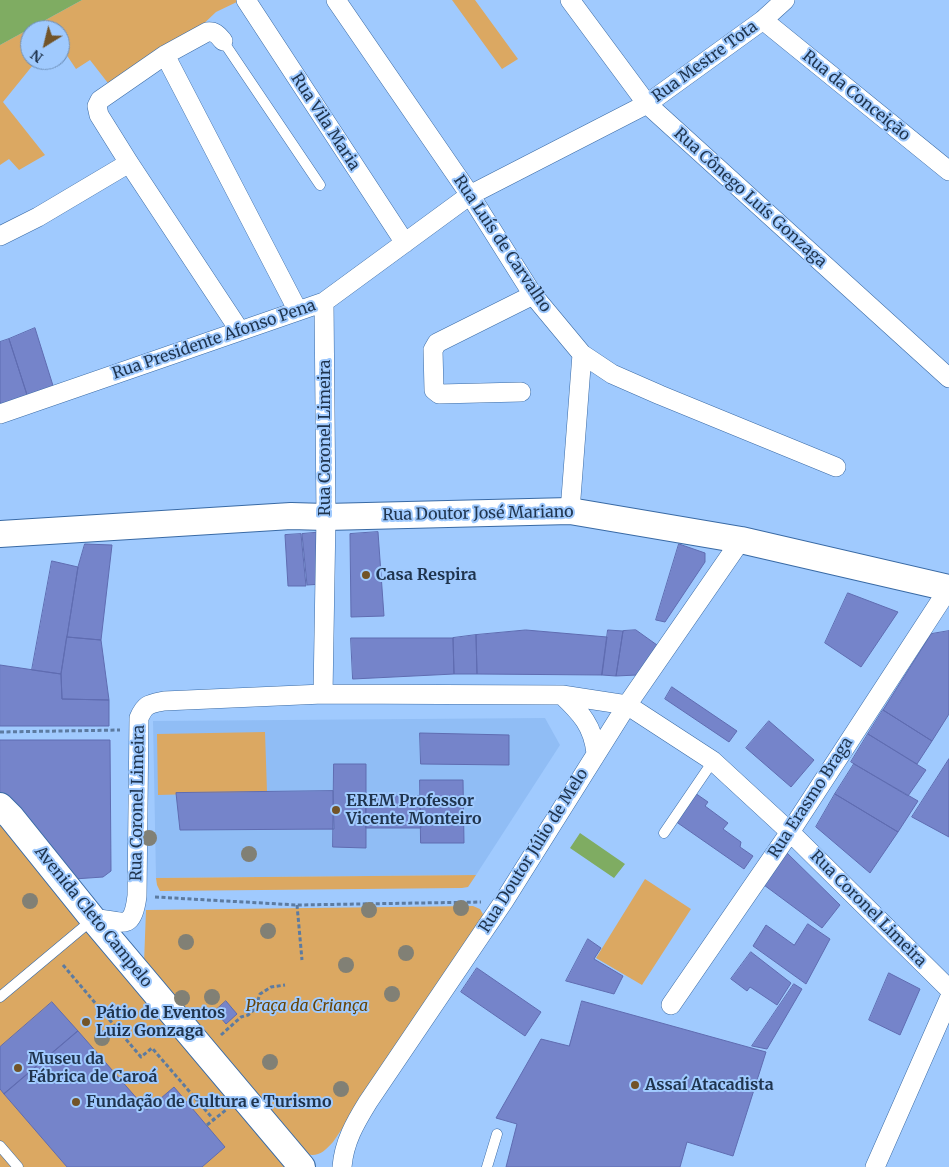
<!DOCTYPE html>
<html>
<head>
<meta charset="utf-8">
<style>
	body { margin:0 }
	#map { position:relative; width:949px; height:1167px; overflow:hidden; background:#a0cafe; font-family:Merriweather,serif }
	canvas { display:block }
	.north { position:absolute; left:20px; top:20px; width:50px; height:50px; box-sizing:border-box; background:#a0cafe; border:1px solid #6c8eb8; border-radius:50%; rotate:216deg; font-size:14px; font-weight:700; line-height:20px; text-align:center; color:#1f344e }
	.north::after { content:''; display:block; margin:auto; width:18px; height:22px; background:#725428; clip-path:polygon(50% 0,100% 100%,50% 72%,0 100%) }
</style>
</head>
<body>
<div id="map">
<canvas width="949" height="1167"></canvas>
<div class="north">N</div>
</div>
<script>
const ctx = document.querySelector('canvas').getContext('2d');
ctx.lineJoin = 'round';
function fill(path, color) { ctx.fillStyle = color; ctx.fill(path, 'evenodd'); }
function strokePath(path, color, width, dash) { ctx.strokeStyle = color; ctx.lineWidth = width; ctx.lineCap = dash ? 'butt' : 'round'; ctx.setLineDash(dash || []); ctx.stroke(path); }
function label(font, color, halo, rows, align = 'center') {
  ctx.font = font + ' Merriweather,serif'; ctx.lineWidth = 4; ctx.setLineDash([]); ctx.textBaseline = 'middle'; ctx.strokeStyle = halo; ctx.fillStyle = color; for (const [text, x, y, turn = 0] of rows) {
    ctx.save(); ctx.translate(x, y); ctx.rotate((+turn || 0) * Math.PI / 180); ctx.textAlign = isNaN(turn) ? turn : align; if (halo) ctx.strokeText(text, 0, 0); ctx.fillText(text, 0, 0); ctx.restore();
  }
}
const built = new Path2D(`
	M545,718l15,27 -84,130 -320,3 -3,-157z`);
const green = new Path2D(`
	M82,0h159l-25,12 -22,21 -83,54 -21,-27 -14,9 -16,-24v-15h-30v30h7l-34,42 42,53 -26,15 -10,-11 -9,6v-120z
	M452,0h23l43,59 -16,10z
	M265,732l2,60 -109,3 -1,-61z
	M0,817l293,350h-293z
	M476,875l-8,12 -6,1 -302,3 -3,-6 -1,-7z
	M645,879l46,30 -49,76 -46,-27z
	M473,906l7,3 4,7 -2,9 -149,217c-10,11 -17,17 -32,10l-157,-189 2,-53z`);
const water = new Path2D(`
	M0,0h82l-82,45z
	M580,833l45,31 -11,14 -44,-30z`);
const building = new Path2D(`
	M35,328l20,64 -26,9 -20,-62z
	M9,339l20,62 -26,8 -3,-8v-59z
	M324,532l-1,52 -16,1 -5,-51z
	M378,532l6,84 -33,1 -1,-83z
	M301,534l5,52h-18l-3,-51z
	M85,544l27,1 -11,95 -34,-3 11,-70z
	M679,544l26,9v9l-40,60 -9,-2z
	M52,561l26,6 -17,107 -29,-4z
	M848,593l50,19 -37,55 -36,-24z
	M526,630l81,7 -5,38 -125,-1 -1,-39z
	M608,630l15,1 -7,45 -14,-1z
	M636,630l21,15 -20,30 -21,1 7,-45z
	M949,631v83l-17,27 -49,-31 48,-76z
	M476,635l1,39h-23l-1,-36z
	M67,637l34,3 8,60 -47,-1 -1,-25z
	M351,638h102l1,36 -101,5z
	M0,665l61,9 1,25 47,1v26h-109z
	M672,687l65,44 -8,11 -64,-43z
	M883,710l49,31 -15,23 -49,-30z
	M769,721l45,39 -23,27 -45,-39z
	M420,733l89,2v30l-88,-1z
	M868,734l58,36 -18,26 -57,-34z
	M0,740h110l1,131 -8,6 -29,2 -74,-86z
	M949,759v78l-37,-20z
	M334,764h32v84l-33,-1z
	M854,764l64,37 -20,31 -63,-38z
	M420,780h43l1,63h-43z
	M333,791l1,38 -154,1 -4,-37z
	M695,793l13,9 -3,4 23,17 -5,6 18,13 -1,5 13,9 -9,13 -69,-48z
	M835,794l63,38 -28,41 -54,-46z
	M366,796h54l1,32h-55z
	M787,853l53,52 -18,23 -58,-43z
	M808,924l22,15 -24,45 -53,-38 13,-21 28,20z
	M588,939l13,9 -7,11 29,17 -9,18 -48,-13z
	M751,952l40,31 -14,22 -27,-18 -3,4 -16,-12z
	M477,968l64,44 -16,24 -64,-44z
	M889,973l31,16 -20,46 -31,-15z
	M794,984l8,5 -35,60 -15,-3z
	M226,1001l11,13 -11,10 -11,-13z
	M582,1001l184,51 -33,104 -46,-14 -7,25h-174l11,-43 -21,-6 45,-79 28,7z
	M52,1002l26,29 -74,63 -4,-5v-42z
	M78,1031l69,79 27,-23 51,60 -23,20h-135l-63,-73z`);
const path = new Path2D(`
	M0,732l120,-2
	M155,897l142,8 184,-3
	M297,905l5,55
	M63,965l78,92 11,-9 62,72
	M221,1035l20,-18 7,-2 7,-6 5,-15 11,-7 14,-2
	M207,1125l19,-15`);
const service = new Path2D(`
	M223,41l97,144
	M664,833l49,-72
	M0,997l92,-77
	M0,1146l18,21
	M487,1167l10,-33`);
const minor = new Path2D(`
	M246,0l159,243
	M336,0l134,195 63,100 49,59 30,20 48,21 176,72
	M570,0l77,104 302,274
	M763,20l186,151
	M223,41c-5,-6 -8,-10 -16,-9l-42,23 -65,45 -3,6 2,9 30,48 111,168
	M165,55l133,256
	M0,236l38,-19 91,-54
	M521,392l-82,2 -5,-4 -1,-40 4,-7 96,-48
	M0,414l324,-112 146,-107 177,-91 116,-84 22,-20
	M570,511l12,-157
	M323,694l3,-177 -2,-215
	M562,695c19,18 31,31 34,58
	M93,919c27,-1 39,17 44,-23l2,-178c6,-14 10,-14 25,-17l159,-7 239,1 65,10 86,56 77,71 159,157
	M671,1005l119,-173 159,-244
	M342,1167c2,-25 13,-44 26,-65l136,-201 123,-196 114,-165
	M875,1167l74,-168`);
const secondary = new Path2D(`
	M0,534l291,-18 35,1 244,-6 171,29 208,48
	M0,806l11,11 82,102 209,248`);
const trees = [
	[149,838],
	[249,854],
	[30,901],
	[461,908],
	[369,910],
	[268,931],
	[186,942],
	[406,953],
	[346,965],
	[392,994],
	[212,997],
	[182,998],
	[102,1038],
	[270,1062],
	[341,1089]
];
const markers = [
	[366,575,5,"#725428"],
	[336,810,5,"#725428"],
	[86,1022,5,"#725428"],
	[18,1068,5,"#725428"],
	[635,1085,5,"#725428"],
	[76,1102,5,"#725428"]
];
const streetNames = [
	["Rua Mestre Tota",705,62,-36],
	["Rua da Conceição",856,96,39],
	["Rua Vila Maria",325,122,57],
	["Rua Cônego Luís Gonzaga",750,198,42],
	["Rua Luís de Carvalho",502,244,56],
	["Rua Presidente Afonso Pena",214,340,-19],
	["Rua Coronel Limeira",325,438,-90],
	["Rua Doutor José Mariano",478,514,-1],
	["Rua Erasmo Braga",811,798,-57],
	["Rua Coronel Limeira",138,803,-89],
	["Rua Doutor Júlio de Melo",534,851,-58],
	["Rua Coronel Limeira",868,909,45],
	["Avenida Cleto Campelo",93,917,51]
];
const poiNames = [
	["Casa Respira",376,575],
	["EREM Professor",346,801],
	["Vicente Monteiro",346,819],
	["Pátio de Eventos",96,1013],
	["Luiz Gonzaga",96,1031],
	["Museu da",28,1059],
	["Fábrica de Caroá",28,1077],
	["Assaí Atacadista",645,1085],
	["Fundação de Cultura e Turismo",86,1102]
];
const parkNames = [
	["Praça da Criança",307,1006]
];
fill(built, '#90bdf5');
fill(green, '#dba862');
fill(water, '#7fac62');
fill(building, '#7584ca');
strokePath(building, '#5f6cb1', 1);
strokePath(service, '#396aa5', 11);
strokePath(minor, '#396aa5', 20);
strokePath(secondary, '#396aa5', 28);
strokePath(path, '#5c7ba1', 3, [4, 2.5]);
strokePath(service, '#fff', 10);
strokePath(minor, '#fff', 19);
strokePath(secondary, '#fff', 26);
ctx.fillStyle = '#818075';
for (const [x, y] of trees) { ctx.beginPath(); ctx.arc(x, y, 8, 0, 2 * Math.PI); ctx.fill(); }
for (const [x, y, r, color] of markers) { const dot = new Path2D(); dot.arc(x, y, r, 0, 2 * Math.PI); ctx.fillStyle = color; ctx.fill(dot); strokePath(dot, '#a0cafe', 2); }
label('16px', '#1f344e', '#a0cafe', streetNames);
label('bold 16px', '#1f344e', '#a0cafe', poiNames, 'left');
label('italic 16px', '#684405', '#a0cafe', parkNames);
</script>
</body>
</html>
